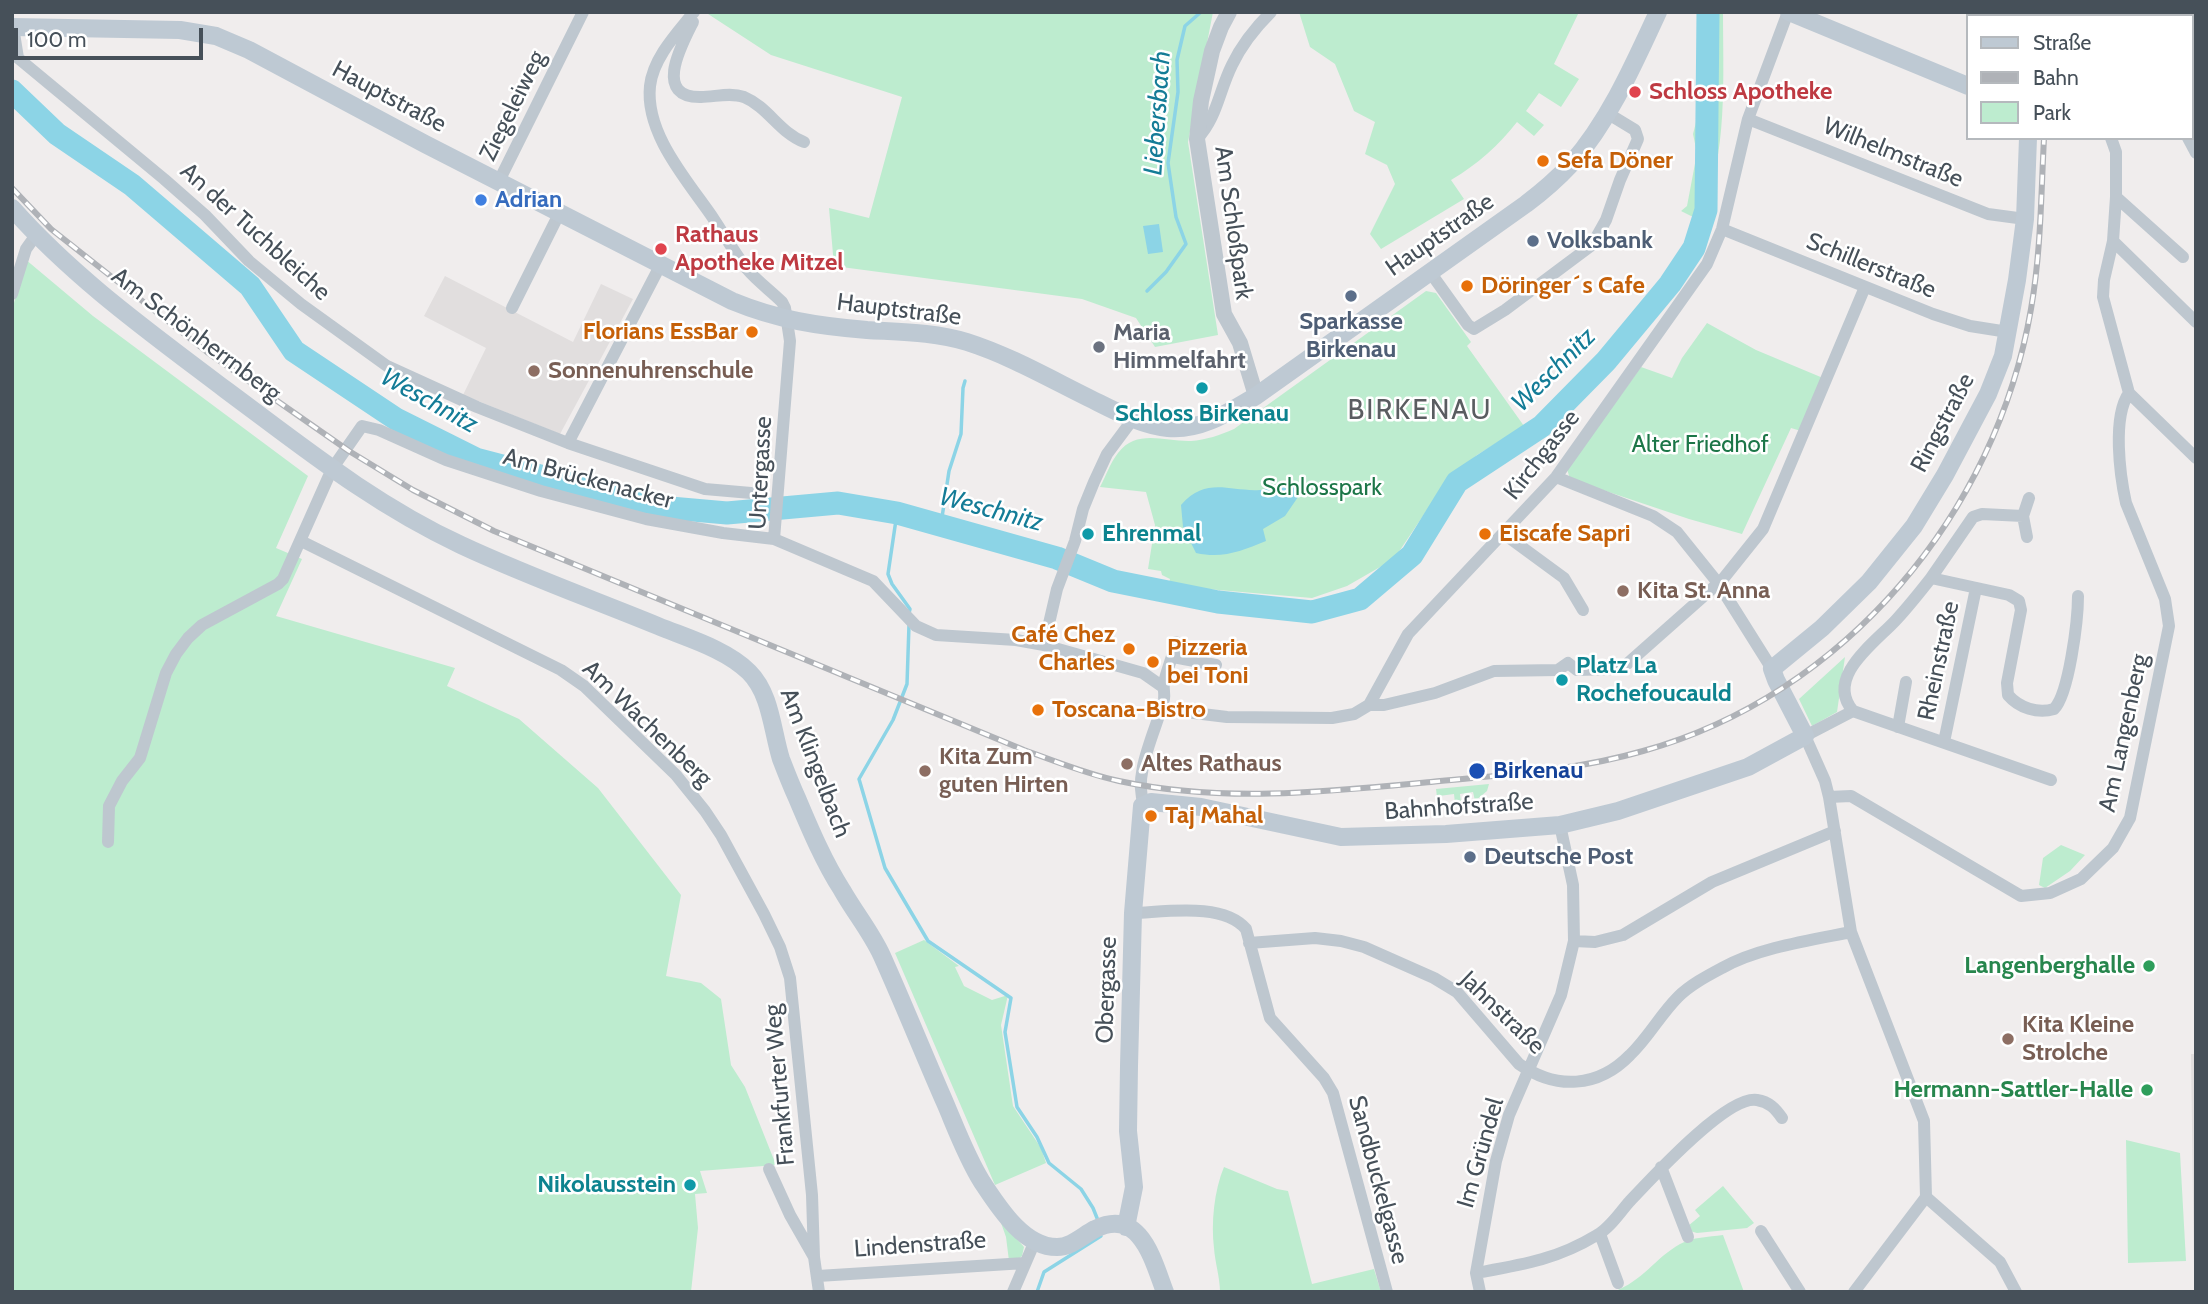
<!DOCTYPE html>
<html>
<head>
<meta charset="utf-8">
<style>
	body { margin:0 }
	#map { position:relative; width:2208px; height:1304px; overflow:hidden; background:#f0eded; font-family:Cabin,sans-serif }
	canvas { display:block }
	.frame { position:absolute; inset:0; border:14px solid #465059; pointer-events:none }
	.legend { position:absolute; left:1966px; top:14px; width:228px; height:126px; box-sizing:border-box; background:#fff; border:2px solid #b5b9bd; margin:0; padding:9px 12px; list-style:none; font-size:21px; color:#465059 }
	.legend li { display:flex; align-items:center; gap:14px; height:35px }
	.legend b { width:35px; border:2px solid #b5b9bd }
	.scale { position:absolute; left:14px; top:28px; width:189px; height:32px; box-sizing:border-box; border:4px solid #465059; border-top:0; padding-left:9px; font-size:21px; line-height:24px; white-space:nowrap; color:#465059; -webkit-text-stroke:5px #fff; paint-order:stroke }
</style>
</head>
<body>
<div id="map">
<canvas width="2208" height="1304"></canvas>
<div class="frame"></div>
<ul class="legend">
<li><b style="height:9px;background:#bec9d3"></b>Straße</li>
<li><b style="height:9px;background:#afb2b7"></b>Bahn</li>
<li><b style="height:19px;background:#bdeccf"></b>Park</li>
</ul>
<div class="scale">100 m</div>
</div>
<script>
const ctx = document.querySelector('canvas').getContext('2d');
ctx.lineJoin = 'round';
function fill(path, color) { ctx.fillStyle = color; ctx.fill(path, 'evenodd'); }
function strokePath(path, color, width, dash) { ctx.strokeStyle = color; ctx.lineWidth = width; ctx.lineCap = dash ? 'butt' : 'round'; ctx.setLineDash(dash || []); ctx.stroke(path); }
function label(font, color, halo, rows, align = 'center') {
  ctx.font = font + ' Cabin,sans-serif'; ctx.lineWidth = 5; ctx.setLineDash([]); ctx.textBaseline = 'middle'; ctx.strokeStyle = halo; ctx.fillStyle = color; for (const [text, x, y, turn = 0] of rows) {
    ctx.save(); ctx.translate(x, y); ctx.rotate((+turn || 0) * Math.PI / 180); ctx.textAlign = isNaN(turn) ? turn : align; if (halo) ctx.strokeText(text, 0, 0); ctx.fillText(text, 0, 0); ctx.restore();
  }
}
const education = new Path2D(`
	M445,276l128,66 28,-58 32,15 -73,135 -97,-39 23,-47 -62,-32z
	M2191,1054h5l-2,218z`);
const green = new Path2D(`
	M705,12h508l-25,130 30,193 -63,12 -19,-29 -54,-19 -248,-33 -5,-58 40,10 33,-121 -131,-42z
	M1299,12h280l-25,52 25,15 -18,28 -22,-14 -13,18 18,14 -10,11 -17,-14c-19,24 -39,42 -66,58l13,19 -83,50 -11,-15 25,-50 -8,-19 -22,-11 10,-32 -21,-11 -19,-47 -25,-17z
	M1720,12h3c0,68 5,141 -22,206l-10,-2 -10,-5 6,-5 10,-53 -4,-19 13,-50 -1,-44 6,-21z
	M25,259l68,57 215,160 -32,72 26,11 -26,57 179,52 -8,18 72,33 79,69 83,107 -15,81 35,7 20,16 10,66 14,22 31,78 -76,6 7,22 -12,1 3,34 -7,64h-679v-981z
	M1426,291l10,2 35,49 -4,4 57,80 -47,29 -24,21 -14,16 -45,67 -47,27 -35,12 -129,-11 -14,-4 1,-4 -8,-4 -1,-4 -13,-2 7,-44 -9,-33 -46,-5c6,-11 10,-24 18,-34 19,-25 47,-11 73,-12 15,-1 29,-6 43,-12z
	M1707,323l49,27 67,28 -22,53 -10,-3 -49,106 -53,-15 -119,-40 -3,-10 74,-102 31,11 10,-20z
	M1845,657l-8,55 -25,14 -13,-27z
	M1489,784l-2,7 -12,10 -2,-9 -13,2 1,8 -6,1 -1,-9 -15,2 1,9h-2l-2,-16z
	M2061,845l24,10 -15,16 -25,17 -6,-3 4,-27z
	M924,940l35,26 -4,1 9,19 28,14 16,-5 -7,30 12,81 28,42 5,15 -51,22 -100,-232z
	M2126,1140l54,13 6,108 -58,2z
	M1224,1167l53,22 11,2 24,93 62,-15 7,23h-161c0,-15 -5,-29 -6,-44 -3,-25 0,-57 10,-81z
	M1723,1186l31,37 -7,5 -50,5 -7,-2 -2,-5 12,-10 -5,-6z
	M1000,1220l24,27 -2,9 -5,4 -8,1 -3,-24z
	M1723,1235l21,57h-131c30,-11 42,-34 67,-48 13,-7 28,-7 43,-9z`);
const water = new Path2D(`
	M1159,224l4,28 -15,2 -5,-28z
	M1292,481l6,16 -13,19 -22,13 3,12c-25,10 -43,18 -70,12l-13,-26 -2,-22c26,-29 48,-13 79,-15 10,-1 22,-6 32,-9z`);
const stream = new Path2D(`
	M1147,291l19,-19 20,-28 -10,-27 -8,-54 10,-71 -1,-32 8,-34 16,-14
	M897,513l-9,61 4,10 18,25 -1,4
	M941,524l8,-53 12,-37 2,-46 2,-7
	M909,625l-2,59 -14,36 -34,59 26,89 43,73 83,57 -6,34 12,75 20,30 12,26 32,26 12,19 6,15
	M1037,1292l7,-20 57,-36`);
const river = new Path2D(`
	M12,91l45,43 75,51 118,101 44,65 102,68 80,40 183,48 68,6 111,-10 59,10 160,45 56,23 105,21 94,10 48,-13 52,-44 45,-73 85,-56 64,-65 64,-77 24,-36 12,-38 2,-198`);
const minor = new Path2D(`
	M694,12c-17,21 -41,46 -44,74 -5,47 36,93 61,129 12,18 23,37 36,54 10,12 24,22 35,33l3,6 5,33 -16,198
	M2034,12l4,4
	M2151,16v-4
	M693,22c-11,22 -41,76 8,75 14,0 29,-5 43,0 24,10 36,36 60,45
	M13,27l5,31 146,121 41,36 44,46 52,43 86,62 90,41 91,36 137,46 46,4
	M1748,119l240,95 37,5
	M2111,138l5,14v45l-3,44 -9,39 -1,17 26,96 67,65
	M2188,138l8,15
	M1197,139c20,-21 22,-48 35,-74 9,-19 24,-38 39,-53
	M499,181l84,-169
	M2116,197l67,60
	M1722,229l211,85 37,12 38,6
	M2113,241l83,81
	M1430,272l38,53 6,4 31,-19 87,-65 14,-25 14,-40 18,-41 -3,-9 -28,-17
	M12,294l14,-45 10,-14
	M512,308l48,-96
	M568,443l93,-179
	M1556,477l97,39 24,16 41,51 54,86
	M2023,516l4,21
	M1504,534l60,44 19,32
	M301,541l260,129 23,16 92,89 29,36 16,24 43,79 16,33 10,31 22,217 2,62
	M1931,578l42,-61 9,-3 41,2 6,-18
	M1044,645l13,-56 18,-48 8,-32 11,-27 13,-28 26,-35
	M1173,657l43,8
	M1369,705h15l51,-12 59,-22 64,-1 10,-7 9,7 38,-1 12,-5 96,-85 40,-50 102,-242
	M1161,709l66,8 105,1 22,-4 15,-9 39,-71 148,-157 151,-213 15,-35 26,-110 40,-107
	M1853,711c-29,-34 23,-69 43,-91 12,-13 24,-28 35,-42l78,17 10,6 2,9 -14,73 1,12c11,13 30,19 46,14 15,-15 24,-89 24,-113
	M1898,727l8,-45
	M1944,742l32,-154
	M1829,797l22,-1 170,100 29,-3 31,-14 32,-31 17,-30 39,-192 -4,-27 -39,-96c-6,-27 -14,-86 3,-110
	M1144,804c-12,-30 13,-75 20,-105 1,-6 -1,-10 0,-16 3,-14 9,-27 12,-41
	M108,842l1,-36 13,-25 18,-23 26,-85 10,-19 12,-16 14,-13 76,-41 5,-5 49,-110 30,-43 17,4 67,30 95,31 105,28 77,14 51,6 99,42 43,45 20,9 80,5 28,5 99,28 20,14
	M1133,913c32,-1 90,-11 113,16l24,89 54,60 9,15 54,199
	M1574,941l21,1 28,-7 89,-53 123,-51
	M1249,943l66,-5 26,3 23,6 70,31 23,14 62,72c37,26 79,24 111,-9 18,-17 30,-40 48,-58 12,-12 29,-21 44,-29 35,-20 89,-28 129,-36
	M1661,1167l27,70
	M769,1169l21,46 24,42 5,35
	M1761,1231l39,61
	M1600,1234l18,49
	M1476,1273c45,-8 80,-13 121,-38 13,-7 23,-23 33,-34 21,-22 97,-106 127,-101 12,2 18,8 25,18
	M818,1276l207,-13
	M1013,1292l22,-51
	M1480,1292l-4,-19 20,-112 13,-46 52,-120 13,-54 -1,-56 -13,-60
	M1854,1292l72,-95
	M2016,1292l-16,-30 -74,-65 -2,-76 -73,-189 -22,-135 -4,-16 -20,-45 48,-25 198,69`);
const tertiary = new Path2D(`
	M1229,12l-8,15 -9,24 -11,50 -4,38 27,175 16,29 16,53`);
const secondary = new Path2D(`
	M1789,12l179,74
	M12,27l168,3 36,6 33,14 176,94 307,157c46,19 86,25 135,29 34,2 68,2 100,12 44,14 85,38 126,58 24,12 48,25 75,28 33,3 61,-16 88,-32l270,-192c16,-12 31,-25 45,-40 38,-43 63,-100 87,-152
	M12,208c63,71 139,125 214,182 77,57 147,114 235,155 64,30 131,54 197,81 29,12 68,23 91,46 22,22 23,58 32,87 5,13 10,26 16,39 13,31 27,64 45,92 13,23 29,42 40,66 22,49 42,99 64,149 11,26 21,53 36,77 16,24 41,65 75,65 14,0 25,-11 38,-18 46,-22 58,32 70,63
	M1126,1227l8,-40 -6,-56 1,-65 4,-153 9,-107 9,-4 50,5 140,30 105,-3 114,-9 58,-14 130,-44 57,-31 -29,-56 -4,-11 50,-41 47,-46 45,-56 31,-51 43,-81 15,-38 14,-76 8,-61 3,-81`);
const rail = new Path2D(`
	M2063,16l1,-4
	M12,188l39,41 156,123 142,99 64,39 81,41 530,219c31,11 62,24 95,31 103,22 208,11 312,1 71,-7 143,-11 212,-31 202,-56 353,-238 388,-442 10,-57 10,-114 13,-171`);
const markers = [
	[1635,92,7,"#e0444e"],
	[1543,161,7,"#e8710a"],
	[481,200,7,"#3f7fe0"],
	[1533,241,7,"#5c6f8a"],
	[661,249,7,"#e0444e"],
	[1467,286,7,"#e8710a"],
	[1351,296,7,"#5c6f8a"],
	[752,332,7,"#e8710a"],
	[1099,347,7,"#6b7280"],
	[534,371,7,"#8d6e63"],
	[1202,388,7,"#0f9aa8"],
	[1088,534,7,"#0f9aa8"],
	[1485,534,7,"#e8710a"],
	[1623,591,7,"#8d6e63"],
	[1129,649,7,"#e8710a"],
	[1153,662,7,"#e8710a"],
	[1562,680,7,"#0f9aa8"],
	[1038,710,7,"#e8710a"],
	[1127,764,7,"#8d6e63"],
	[925,771,7,"#8d6e63"],
	[1477,771,9,"#1a4fb4"],
	[1151,816,7,"#e8710a"],
	[1470,857,7,"#5c6f8a"],
	[2149,966,7,"#2e9e5b"],
	[2008,1039,7,"#8d6e63"],
	[2147,1090,7,"#2e9e5b"],
	[690,1185,7,"#0f9aa8"]
];
const healthNames = [
	["Schloss Apotheke",1649,92],
	["Rathaus",675,235],
	["Apotheke Mitzel",675,263]
];
const streetNames = [
	["Hauptstraße",389,97,28],
	["Ziegeleiweg",513,106,-64],
	["Wilhelmstraße",1893,153,22],
	["Am Schloßpark",1233,223,82],
	["An der Tuchbleiche",255,232,42],
	["Hauptstraße",1440,235,-35],
	["Schillerstraße",1871,266,22],
	["Hauptstraße",899,310,7],
	["Am Schönherrnberg",196,335,37],
	["Ringstraße",1943,423,-62],
	["Kirchgasse",1542,455,-52],
	["Untergasse",761,473,-87],
	["Am Brückenacker",588,479,15],
	["Rheinstraße",1939,661,-78],
	["Am Wachenberg",647,724,44],
	["Am Langenberg",2124,733,-78],
	["Am Klingelbach",815,763,69],
	["Bahnhofstraße",1459,807,-4],
	["Obergasse",1107,990,-88],
	["Jahnstraße",1502,1013,44],
	["Frankfurter Weg",780,1085,-95],
	["Im Gründel",1481,1153,-74],
	["Sandbuckelgasse",1378,1180,75],
	["Lindenstraße",920,1245,-4]
];
const foodNames = [
	["Sefa Döner",1557,161],
	["Döringer´s Cafe",1481,286],
	["Florians EssBar",738,332,"right"],
	["Eiscafe Sapri",1499,534],
	["Café Chez",1115,635,"right"],
	["Charles",1115,663,"right"],
	["Pizzeria",1167,648],
	["bei Toni",1167,676],
	["Toscana-Bistro",1052,710],
	["Taj Mahal",1165,816]
];
const shopNames = [
	["Adrian",495,200]
];
const serviceNames = [
	["Volksbank",1547,241],
	["Sparkasse",1351,322,"center"],
	["Birkenau",1351,350,"center"],
	["Deutsche Post",1484,857]
];
const worshipNames = [
	["Maria",1113,333],
	["Himmelfahrt",1113,361]
];
const educationNames = [
	["Sonnenuhrenschule",548,371],
	["Kita St. Anna",1637,591],
	["Kita Zum",939,757],
	["guten Hirten",939,785],
	["Altes Rathaus",1141,764],
	["Kita Kleine",2022,1025],
	["Strolche",2022,1053]
];
const cultureNames = [
	["Schloss Birkenau",1202,414,"center"],
	["Ehrenmal",1102,534],
	["Platz La",1576,666],
	["Rochefoucauld",1576,694],
	["Nikolausstein",676,1185,"right"]
];
const parkNames = [
	["Alter Friedhof",1700,445],
	["Schlosspark",1322,488]
];
const transitNames = [
	["Birkenau",1493,771]
];
const leisureNames = [
	["Langenberghalle",2135,966],
	["Hermann-Sattler-Halle",2133,1090]
];
const waterNames = [
	["Liebersbach",1158,113,-86],
	["Weschnitz",1554,370,-45],
	["Weschnitz",429,401,29],
	["Weschnitz",991,510,15]
];
const quarterNames = [
	["BIRKENAU",1420,411]
];
fill(education, '#e1dede');
fill(green, '#bdeccf');
fill(water, '#8cd4e6');
strokePath(stream, '#8cd4e6', 3.5);
strokePath(river, '#8cd4e6', 23);
strokePath(minor, '#bec7cf', 12);
strokePath(tertiary, '#bec7cf', 16);
strokePath(secondary, '#bec9d3', 18);
strokePath(rail, '#afb2b7', 6);
strokePath(rail, '#fff', 3.5, [10]);
for (const [x, y, r, color] of markers) { const dot = new Path2D(); dot.arc(x, y, r, 0, 2 * Math.PI); ctx.fillStyle = color; ctx.fill(dot); strokePath(dot, '#fff', 2.5); }
label('bold 24px', '#be3a42', '#fff', healthNames, 'left');
label('24px', '#465059', '#fff', streetNames);
label('bold 24px', '#c56008', '#fff', foodNames, 'left');
label('bold 24px', '#366cbe', '#fff', shopNames, 'left');
label('bold 24px', '#4e5e75', '#fff', serviceNames, 'left');
label('bold 24px', '#5b616d', '#fff', worshipNames, 'left');
label('bold 24px', '#785e54', '#fff', educationNames, 'left');
label('bold 24px', '#0d838f', '#fff', cultureNames, 'left');
label('24px', '#1c7648', '#fff', parkNames);
label('bold 24px', '#164399', '#fff', transitNames, 'left');
label('bold 24px', '#27864d', '#fff', leisureNames, 'right');
label('italic 26px', '#147c97', '#fff', waterNames);
ctx.letterSpacing = '2px';
label('28px', '#5a5d61', '#fff', quarterNames);
ctx.letterSpacing = '0px';
</script>
</body>
</html>
